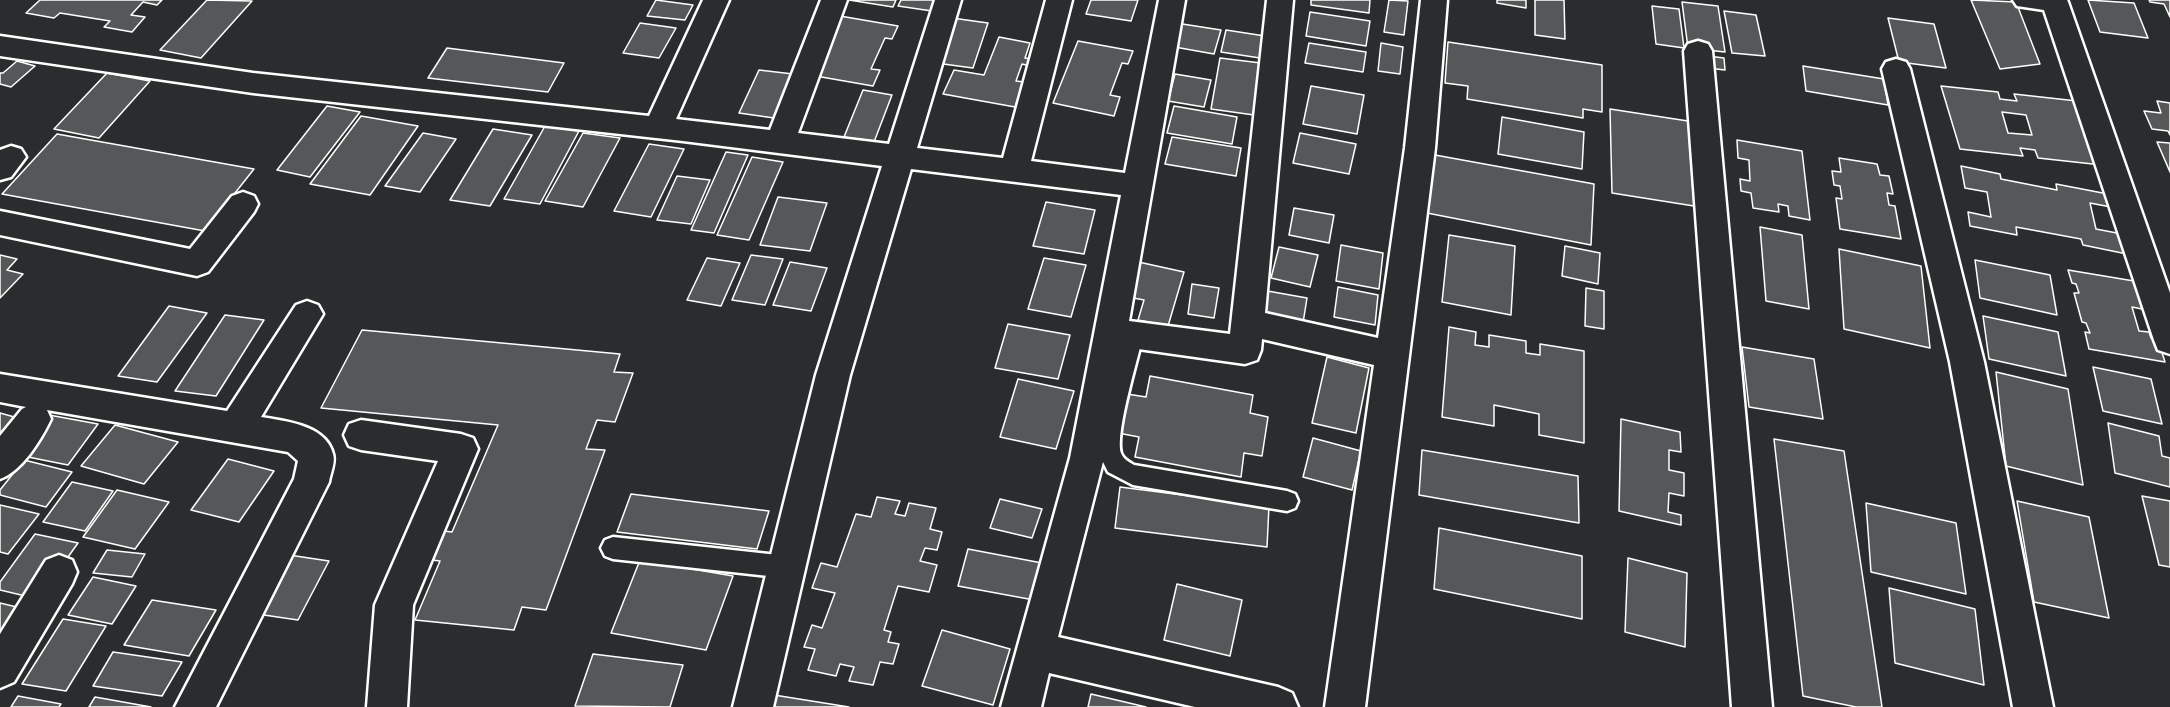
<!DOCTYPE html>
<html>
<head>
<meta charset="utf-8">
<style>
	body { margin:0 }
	canvas { display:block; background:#2a2d2e }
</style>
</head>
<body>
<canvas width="2170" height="707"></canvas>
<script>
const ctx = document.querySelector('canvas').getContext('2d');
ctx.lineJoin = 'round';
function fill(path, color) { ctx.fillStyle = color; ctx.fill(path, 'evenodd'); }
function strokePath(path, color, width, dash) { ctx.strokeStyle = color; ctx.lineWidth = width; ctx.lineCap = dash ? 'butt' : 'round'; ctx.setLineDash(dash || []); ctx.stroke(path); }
const building = new Path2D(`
	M40,0h122l-5,5 -14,-3 -12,13 14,2 -13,15 -28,-5 6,-6 -50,-8 -6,5 -28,-5z
	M207,0l45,1 -51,57 -41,-8z
	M656,0l37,5 -8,15 -38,-4z
	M849,0h47l-3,7z
	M901,0h35l-4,11 -34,-5z
	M1091,0h47l-7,21 -45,-7z
	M1311,0h59l-1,13 -58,-8z
	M1389,0l19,1 -4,34 -20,-3z
	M1497,0h29v8l-29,-5z
	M1535,0h29l1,39 -30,-4z
	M1971,0l45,2 24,62 -40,5z
	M2088,0l46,3 14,35 -48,-6z
	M2149,0h21v17l-6,-13 -14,-2z
	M1682,2l36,4 7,46 -37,-4z
	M1652,6l27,3 5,39 -28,-4z
	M1724,11l32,4 9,41 -33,-3z
	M1310,12l60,9 -4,25 -60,-10z
	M840,16l58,10 -6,13 -7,-1 -14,31 9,1 -7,16 -63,-11z
	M952,18l36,5 -15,45 -37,-5z
	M1888,18l46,6 12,44 -47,-6z
	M640,23l36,5 -17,30 -36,-5z
	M1176,23l45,7 -7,24 -45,-8z
	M1226,30l39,6 -5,22 -39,-6z
	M999,37l31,6 -5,15 7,1 -2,7 -8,-2 -6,17 8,1 -9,25 -72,-13 11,-24 30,5z
	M1078,41l55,10 -5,13 -6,-1 -12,32 10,2 -6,19 -61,-13z
	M1448,42l154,23v47l-19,-3v9l-116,-19 1,-13 -23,-3z
	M1309,43l57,9 -3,20 -58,-9z
	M1381,43l22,4 -3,27 -22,-3z
	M447,48l117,15 -16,29 -120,-14z
	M1708,56l16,2 1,12 -17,-2z
	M1220,58l41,5 -7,52 -43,-6z
	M17,61l18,5 -24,21 -11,-3v-11h3z
	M1803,66l81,13 4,26 -82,-14z
	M759,70l34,4 -19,44 -35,-5z
	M107,73l43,8 -51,57 -45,-9z
	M1175,74l36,6 -7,27 -36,-6z
	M1311,86l53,9 -7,39 -54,-10z
	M1941,86l57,6 2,7 17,2 -3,-7 63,7 25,64 -64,-7 -3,-8 -15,-2 3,8 -63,-7zM2002,112l24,3 6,20 -24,-2z
	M863,90l29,5 -18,47 -30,-5z
	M2157,101l13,2v32l-2,-4 -16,-2 -8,-18 17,2z
	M327,106l33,6 -50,65 -33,-7z
	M1174,106l63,11 -5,27 -65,-11z
	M1610,109l78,12 6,85 -82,-13z
	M361,116l57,10 -48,69 -60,-11z
	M1502,117l82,15 -2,37 -84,-15z
	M545,126l34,5 -39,73 -36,-5z
	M493,129l39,6 -42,71 -40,-6z
	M423,133l33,6 -36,53 -35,-6z
	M583,133l37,5 -37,69 -38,-6z
	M1300,133l56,11 -7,30 -56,-11z
	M57,134l197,35 -49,62 -203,-37z
	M1172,137l69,11 -5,28 -71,-12z
	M1737,140l65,11 8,69 -21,-4 -1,-10 -10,-2 1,8 -26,-4 -2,-15 -10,-2 -1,-12 10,2 -1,-21 -11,-2z
	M2157,142l13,1v29z
	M649,144l35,5 -33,68 -37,-6z
	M726,152l22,3 -34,78 -23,-3z
	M1435,155l159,29 -3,61 -164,-32z
	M752,157l31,5 -34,78 -32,-5z
	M1839,158l38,6 3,11 9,1 4,18 -6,-1 2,12 6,1 6,33 -61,-10 -4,-31 6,1 -2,-13 -6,-1 -2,-14 9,1z
	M1961,166l39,8 1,5 56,11 -1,-6 57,11 3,13 -26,-5 6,26 26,5 5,20 -44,-9 -2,-6 -65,-12 1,8 -47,-9 -2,-14 23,5 -4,-25 -22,-4z
	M677,176l33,4 -19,44 -34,-4z
	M778,197l49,6 -17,48 -50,-6z
	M1046,202l49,8 -11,44 -51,-8z
	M1294,208l40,7 -5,28 -40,-8z
	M1760,227l42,8 7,74 -43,-8z
	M1449,235l66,11 -4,69 -69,-13z
	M1341,245l42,8 -4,36 -43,-8z
	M1565,246l35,7 -2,31 -36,-8z
	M1279,247l39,8 -8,32 -39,-9z
	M1839,249l82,17 9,82 -86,-19z
	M0,255l17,4 -10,11 16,4 -23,24z
	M751,255l32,4 -18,46 -33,-5z
	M707,258l33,5 -19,43 -34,-6z
	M1044,258l42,7 -15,52 -43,-8z
	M1975,260l75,15 7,40 -77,-17z
	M1134,261l50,11 -16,54 -30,-6 6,-20 -21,-4z
	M790,262l37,6 -16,43 -38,-6z
	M2068,270l72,12 6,18 -7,-1 3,10 -10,-2 7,24 10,1 2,6 7,2 7,22 -76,-13 -4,-17 5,1 -4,-10 -4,-1 -8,-29h5l-3,-9 -4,-1z
	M1192,284l27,4 -5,30 -26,-4z
	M1338,287l40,8 -3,30 -41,-8z
	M1586,288l18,3v38l-19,-3z
	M1262,290l45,8 -4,25 -46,-8z
	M169,306l38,7 -50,69 -39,-6z
	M225,315l39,5 -48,76 -41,-5z
	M1983,316l75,16 8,44 -77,-17z
	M1008,324l62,11 -12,44 -63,-11z
	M1449,327l27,5 -1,13 14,2v-12l37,6v12l14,2v-11l44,7v92l-45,-8v-21l-45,-9v21l-52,-9z
	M362,330l258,24 -6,18 19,1 -18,49 -18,-2 -11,29 19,1 -59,160 -24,-3 -8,23 -99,-10 25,-59 -16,-2 12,-29 16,2 46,-107 -177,-17z
	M1742,347l72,12 9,60 -74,-12z
	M1327,357l42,11 -13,65 -44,-10z
	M2093,367l58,12 11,45 -59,-13z
	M1996,372l72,17 15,96 -77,-19z
	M1150,376l103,19 -3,18 18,4 -6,39 -18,-3 -3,24 -106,-20 4,-20 -21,-4 9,-39 19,3z
	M1018,379l56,12 -18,58 -56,-12z
	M0,413l25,7 -25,29z
	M49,415l49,9 -30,41 -50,-10z
	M1621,419l59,13 1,20 -12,-2v20l15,3v23l-15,-3 -1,19 13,3v10l-62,-14z
	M2108,423l51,13 3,20 8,2v29l-55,-14z
	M115,425l63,17 -34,42 -63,-18z
	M1313,438l48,13 -9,39 -49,-13z
	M1774,439l70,12 38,256h-26l-53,-11z
	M1422,450l156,26 1,47 -160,-28z
	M228,459l46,12 -35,51 -48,-12z
	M24,460l48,12 -26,35 -46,-12v-5z
	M72,482l41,9 -28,40 -42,-9z
	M1120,487l149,19 -2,41 -152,-19z
	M117,490l52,12 -34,47 -52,-12z
	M631,494l138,17 -12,38 -140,-17z
	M2142,496l28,5v66l-11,-2z
	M877,497l23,4 -5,13 10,2 4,-13 27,5 -6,21 12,3 -5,18 -12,-2 -5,13 17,4 -8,27 -31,-6 -14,44 7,2 -3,10 11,2 -6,20 -13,-2 -7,23 -24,-4 5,-14 -14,-3 -4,12 -28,-6 7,-21 -11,-2 8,-22 10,3 13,-35 -23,-5 9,-25 16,4 19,-53 15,3z
	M1000,499l42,10 -10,29 -42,-10z
	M2017,501l72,16 20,101 -75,-16z
	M1866,503l90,20 10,71 -95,-22z
	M0,505l39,9 -31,40 -8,-2z
	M1439,528l143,28v63l-148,-30z
	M35,534l43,9 -40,56 -38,-9v-8z
	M968,549l74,14 -8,37 -76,-14z
	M107,550l38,4 -13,23 -39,-4z
	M289,555l40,6 -31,59 -41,-6z
	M1628,558l59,15 -2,74 -60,-15z
	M640,560l93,16 -27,74 -95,-17z
	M93,577l43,9 -24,38 -44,-9z
	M1177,584l65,16 -12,56 -66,-16z
	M1889,588l86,21 9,76 -89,-22z
	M152,600l64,10 -27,46 -65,-11z
	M0,603l33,8 -33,39z
	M63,619l43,7 -40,65 -44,-7z
	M942,630l68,19 -17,56 -71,-19z
	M113,652l69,10 -20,34 -69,-10z
	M593,654l90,11 -13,42 -95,-1z
	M1091,694l55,13h-58z
	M774,695l75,12h-79z
	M18,696l43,8 -2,3h-48z
	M95,697l56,10h-62z`);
const service = new Path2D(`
	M1133,326l7,3 3,6c-5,24 -28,97 -22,118 2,6 8,9 13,12l153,26 8,3 3,7 -3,7 -8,3 -154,-26 -25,-13 -9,-18 -1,-9 5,-30 20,-80 3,-6z
	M613,537l174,19 8,3 4,8 -4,8 -8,3 -174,-19 -8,-3 -4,-8 4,-8z`);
const minor = new Path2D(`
	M703,0h26l-53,119 94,11 51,-130h26l-49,133 91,11 46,-144h26l-44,148 86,10 43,-158h26l-41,161 94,12 34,-173h26l-56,321 101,13 37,-334h26l-28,313 113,25 27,-190 16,-148h26l-12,148 -70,559h-40l49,-342 -112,-26 -1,11 -4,10 -12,4 -121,-17 -20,111 -46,179 220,50 14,6 6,14h-103l-146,-34 -8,34h-40l69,-249 51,-263 -210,-26 -61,206 -77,332h-40l83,-332 66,-209 -199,-25 -430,-48 -253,-37v-20l253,37 396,43z
	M2013,0h54l1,2 102,291v61l-12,-4 -4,-10 -110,-330 -27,-4z
	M1698,41l10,3 4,7 60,656h-40l-48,-656 4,-7z
	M1896,59l10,3 4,7 74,293 69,345h-40l-63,-345 -68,-293 4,-7z
	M11,146l10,3 5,8 -15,20 -11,3v-30z
	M243,192l11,4 4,8 -4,8 -46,60 -11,4 -197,-41v-24l190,38 42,-53z
	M307,301l11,4 5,9 -62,103c24,4 65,8 72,37 3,8 -3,20 -4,28l-113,225h-41l119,-228 4,-18 -10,-9 -241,-42 4,9c-10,21 -29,52 -51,60v-43l22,-27 4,-2 -26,-5v-28l227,37 69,-106z
	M361,420l100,14 12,4 5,11 -65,156 -6,102h-40l8,-102 63,-144 -77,-11 -12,-4 -5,-11 5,-11z
	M59,555l13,5 5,12 -5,12 -58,98 -14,6v-54l46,-74z`);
fill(building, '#555758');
strokePath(building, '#fff', 1.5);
strokePath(service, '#fff', 5);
strokePath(minor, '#fff', 5);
fill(service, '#2a2d2e');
fill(minor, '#2a2d2e');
</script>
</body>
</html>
